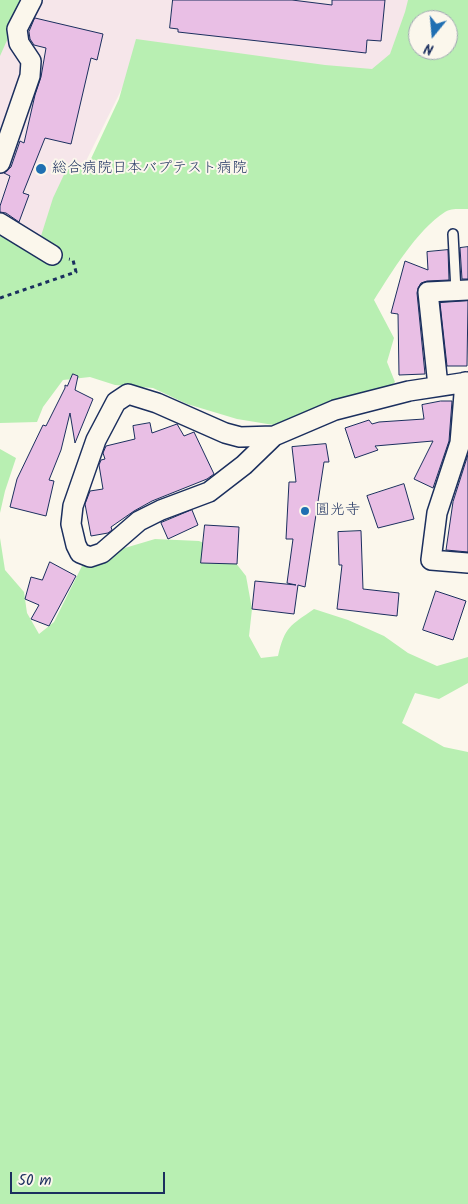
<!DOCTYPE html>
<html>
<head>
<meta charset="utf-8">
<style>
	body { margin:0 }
	#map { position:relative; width:468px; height:1204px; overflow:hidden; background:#fbf7ec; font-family:Kalam,sans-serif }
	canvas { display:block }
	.north { position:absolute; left:408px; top:10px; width:50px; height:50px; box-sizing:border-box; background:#fbf7ec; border:1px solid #a1a7b3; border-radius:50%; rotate:197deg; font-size:14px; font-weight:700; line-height:20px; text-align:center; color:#1b2f5e }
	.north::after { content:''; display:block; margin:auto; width:18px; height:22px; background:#1f6fb2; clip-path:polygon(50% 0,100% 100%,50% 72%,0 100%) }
	.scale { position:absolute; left:10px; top:1172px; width:155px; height:22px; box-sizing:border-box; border:2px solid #1b2f5e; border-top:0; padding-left:6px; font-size:15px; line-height:18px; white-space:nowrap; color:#1b2f5e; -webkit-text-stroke:4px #fbf7ec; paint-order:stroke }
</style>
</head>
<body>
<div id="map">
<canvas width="468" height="1204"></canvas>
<div class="north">N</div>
<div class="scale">50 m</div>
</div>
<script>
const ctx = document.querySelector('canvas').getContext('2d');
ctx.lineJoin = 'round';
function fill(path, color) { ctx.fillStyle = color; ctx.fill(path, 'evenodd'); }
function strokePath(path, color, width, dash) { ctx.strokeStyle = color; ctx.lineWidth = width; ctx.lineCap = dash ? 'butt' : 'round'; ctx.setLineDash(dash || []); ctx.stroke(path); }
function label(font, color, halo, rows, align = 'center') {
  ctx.font = font + ' Kalam,"Klee One",sans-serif'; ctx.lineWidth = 4; ctx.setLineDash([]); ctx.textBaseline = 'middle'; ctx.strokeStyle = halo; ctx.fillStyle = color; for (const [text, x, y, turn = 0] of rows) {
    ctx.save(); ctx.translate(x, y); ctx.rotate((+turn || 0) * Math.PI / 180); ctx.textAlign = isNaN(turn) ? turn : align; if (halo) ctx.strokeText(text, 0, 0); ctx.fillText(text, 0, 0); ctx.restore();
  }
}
const built = new Path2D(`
	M6,0h427l-57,77 -234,-29 -110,222 -32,-9v-248z`);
const green = new Path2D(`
	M0,0h25l-25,56z
	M408,0h60v209c-7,0 -18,-1 -23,3 -29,19 -53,60 -71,88l20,38 -7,24 8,20 -14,14 -89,32 -55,-9 -50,-15 -34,-16 -38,-3 -25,-8 -27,3 -20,27 -6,15 -37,1v-187l27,9 14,-9 12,-38 16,-34 20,-1 30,-64 17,-60 189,26 47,4 18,-15 15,-42zM418,20h30v30h-30z
	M0,449l16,9 -11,33 -5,22z
	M0,538l5,32 19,22 3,21 12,21 15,-12 28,-56 26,-13 47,-14 44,2 29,12 18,23 6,33 -3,27 12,22 17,-2c7,-30 12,-30 36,-47l34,11 36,16 24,17 29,13 31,-9v26l-29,16 -24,-6 -13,30 42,24 24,5v452h-468z`);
const building = new Path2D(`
	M173,0h119l40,5v-5h53l-4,41 -14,-1 -1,13 -188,-21v-3l-8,-1z
	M35,18l68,16 -6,26 -6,-2 -20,86 -26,-6 -22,55 6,2 -10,27 -13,-9 -6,-1v-6l10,-30 -6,-3 7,-6 9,-26 4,2 11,-48 6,-18 5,-29 -12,-3 -4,-6 -1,-7z
	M468,247v32h-6l-2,-31z
	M448,250l1,30 -22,1 -6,2 -3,5 -1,5 8,81 -26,1 -1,-61 -7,-1 14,-52 23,9 -1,-18z
	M468,301l-1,65h-20l-7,-63z
	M73,374l5,2 -3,14 18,9 -18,44 -5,-30 -9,37 -12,30 5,1 -8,35 -36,-9 7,-28 26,-54 3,1 19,-38v-3l2,1z
	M441,401h11l-3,40 -16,47 -19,-9 19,-38 -58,5 3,4 -23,8 -10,-30 24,-8 3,4 7,-2 45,-3 -2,-14z
	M150,423l2,10 25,-9 7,12 10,-4 20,42 -7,5 -55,22 -18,10 -23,16 1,3 -4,3 -17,3 -6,-32 5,-13 13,-2 -4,-24 2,-5 4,-1 -2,-6 3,-7 29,-7 -2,-13z
	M326,444l3,18h-5l-19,125 -7,-2 -4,29 -42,-5 3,-28 41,4 -9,-2 6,-44h-7l3,-57h7l-4,-35z
	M468,455v97l-22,-2 7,-48z
	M404,484l10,35 -36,9 -11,-32z
	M192,510l6,15 -30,14 -7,-16z
	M205,525l34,2 -2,37 -36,-1z
	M361,531l2,58 36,4 -2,23 -60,-7 5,-44h-3l-1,-33z
	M50,562l26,14 -27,50 -18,-7 8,-14 -14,-6 6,-22 11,3z
	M436,591l30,10 -13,39 -30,-10z`);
const path = new Path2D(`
	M0,298l76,-26 -3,-12 -4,-1`);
const service = new Path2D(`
	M453,234l3,57`);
const minor = new Path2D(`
	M0,163l30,-87 1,-15 -12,-18 -2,-14 15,-29
	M0,223l52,32
	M465,382l-5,61 -23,70 -6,47 37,3
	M438,386l-10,-94 40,-2
	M274,436l-34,1 -15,-4 -68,-30 -29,-9 -12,8 -20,38 -23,66 -2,18 5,21 4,8 10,4 12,-4 37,-32 22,-11 48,-18 35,-27 30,-29 61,-26 74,-19 59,-9`);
const markers = [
	[41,169,6,"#1f6fb2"],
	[305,511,5,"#1f6fb2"]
];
const poiNames = [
	["総合病院日本バプテスト病院",52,169],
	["圓光寺",315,511]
];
fill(built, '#f6e6ea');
fill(green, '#b8efb2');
fill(building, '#e9bfe5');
strokePath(building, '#1b2f5e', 1);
strokePath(service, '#1b2f5e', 12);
strokePath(minor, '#1b2f5e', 22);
strokePath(path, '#1b2f5e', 3, [4, 4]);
strokePath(service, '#fbf7ec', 9);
strokePath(minor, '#fbf7ec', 19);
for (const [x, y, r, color] of markers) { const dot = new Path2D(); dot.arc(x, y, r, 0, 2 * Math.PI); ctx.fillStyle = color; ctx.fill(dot); strokePath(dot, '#fbf7ec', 2); }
label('15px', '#1b2f5e', '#fbf7ec', poiNames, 'left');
</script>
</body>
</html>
